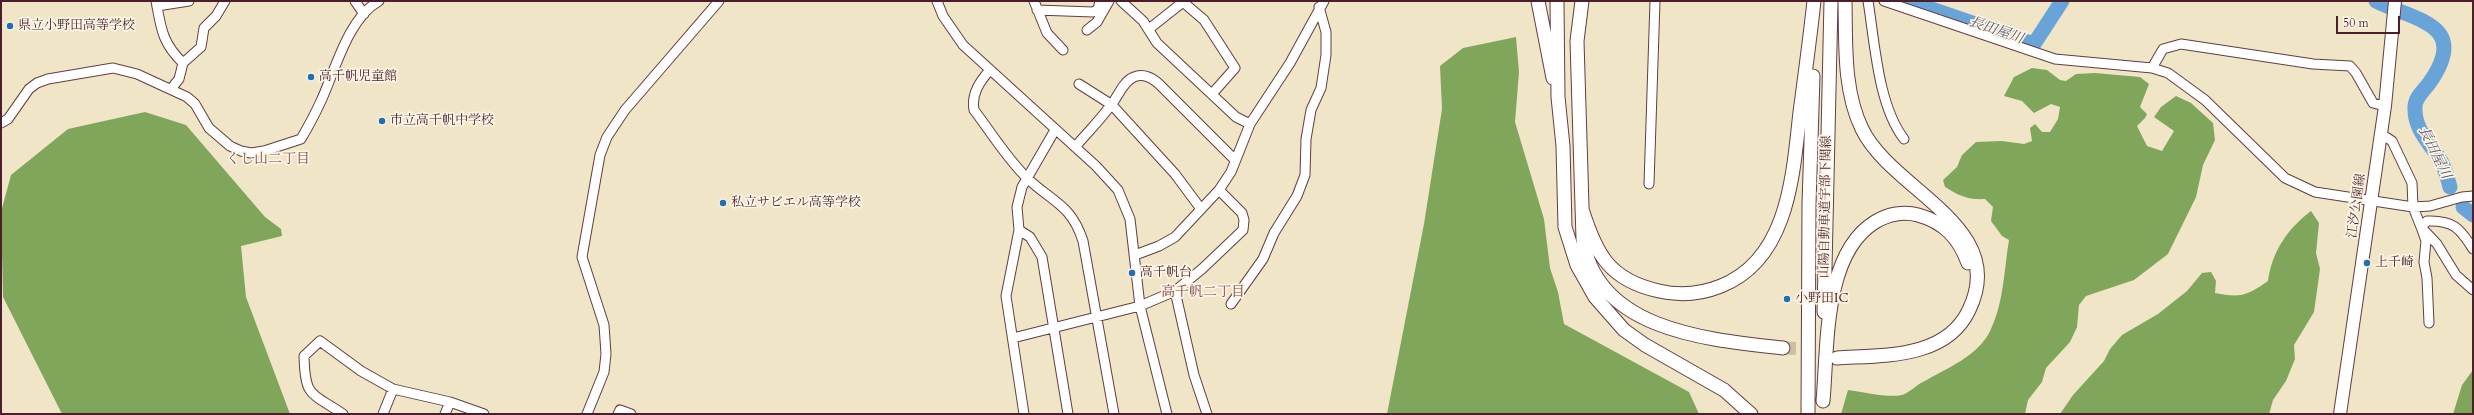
<!DOCTYPE html>
<html>
<head>
<meta charset="utf-8">
<style>
	body { margin:0 }
	#map { position:relative; width:2474px; height:415px; overflow:hidden; background:#f0e5c7; font-family:Cardo,serif }
	canvas { display:block }
	.frame { position:absolute; inset:0; border:2px solid #4a1f2b; pointer-events:none }
	.scale { position:absolute; left:2336px; top:16px; width:64px; height:18px; box-sizing:border-box; border:2px solid #4a1f2b; border-top:0; padding-left:5px; font-size:12px; line-height:14px; white-space:nowrap; color:#4a1f2b; -webkit-text-stroke:3px #fcf5e5; paint-order:stroke }
</style>
</head>
<body>
<div id="map">
<canvas width="2474" height="415"></canvas>
<div class="frame"></div>
<div class="scale">50 m</div>
</div>
<script>
const ctx = document.querySelector('canvas').getContext('2d');
ctx.lineJoin = 'round';
function fill(path, color) { ctx.fillStyle = color; ctx.fill(path, 'evenodd'); }
function strokePath(path, color, width, dash) { ctx.strokeStyle = color; ctx.lineWidth = width; ctx.lineCap = dash ? 'butt' : 'round'; ctx.setLineDash(dash || []); ctx.stroke(path); }
function label(font, color, halo, rows, align = 'center') {
  ctx.font = font + ' Cardo,"Noto Serif JP",serif'; ctx.lineWidth = 3.5; ctx.setLineDash([]); ctx.textBaseline = 'middle'; ctx.strokeStyle = halo; ctx.fillStyle = color; for (const [text, x, y, turn = 0] of rows) {
    ctx.save(); ctx.translate(x, y); ctx.rotate((+turn || 0) * Math.PI / 180); ctx.textAlign = isNaN(turn) ? turn : align; if (halo) ctx.strokeText(text, 0, 0); ctx.fillText(text, 0, 0); ctx.restore();
  }
}
const forest = new Path2D(`
	M1516,37l3,35 -4,50 29,97 6,49 8,24 6,32 125,68 10,22h-312l37,-190 18,-115 -2,-43 23,-18z
	M2032,68l15,2 13,10 6,1 10,-7 19,-1 45,4 9,7 -9,23 7,7 -2,4 -8,8 10,20 15,5 12,-20 -20,-14 7,-10 15,-11 15,7 22,20 2,17 -12,25 -7,32 -28,57 -34,26 -48,16 -7,9 -2,22 -7,15 -24,26 -4,14 -14,18 -3,14h-184l7,-24c14,2 41,8 54,5 7,-2 14,-10 21,-13 24,-14 56,-26 68,-53 13,-28 13,-59 18,-89l-7,-4 -11,-15 2,-14 -8,-8c-16,1 -26,-3 -40,-12l-2,-7 14,-13 5,-12 14,-13 26,-1 22,3 8,-3 -2,-13 5,-4 7,8h8l8,-13 2,-12 -9,-3 -17,9 -12,-12 -18,-5 10,-19z
	M145,112l41,13 79,92 16,12 1,7 -41,10 5,51 44,117h-228l-59,-117 -2,-85 10,-37 57,-46z
	M2311,211l8,12 -3,30 4,16 -6,43 -20,33 1,14 -9,22 -13,19 -4,14h-209l13,-19 31,-34 6,-12 12,-14 36,-21 29,-23 15,-18 9,-1 5,9 -1,12c25,5 32,3 53,-12 4,-29 19,-52 43,-70z
	M2473,370v44h-20l9,-29z`);
const river = new Path2D(`
	M1908,1l126,43 28,-43
	M2376,1c40,20 94,23 54,81 -6,9 -15,15 -15,25 -1,22 14,35 24,51 6,8 8,19 11,29
	M2463,207l10,8`);
const highwayTunnel = new Path2D(`
	M1783,348l54,2`);
const minor = new Path2D(`
	M156,1c5,27 6,42 27,62
	M355,1l9,13
	M937,1l6,15 20,29 133,121 22,24 12,29 10,87 27,108
	M1034,1l13,32 16,17
	M1121,1l22,20 14,22 79,74 14,7
	M1868,1c7,43 10,104 36,138
	M1884,1l171,58 97,9 16,5 37,27 80,78 30,14 98,15 17,-1 32,-9 11,-1
	M157,6l32,-5
	M1037,10l56,2 5,-3 2,-8
	M1149,29l34,-27 21,18 31,48 -23,26
	M1087,30l10,-8 12,-21
	M2152,68l11,-19 18,-5 132,20 37,2 6,7 17,30 12,3
	M990,70c-10,11 -19,24 -16,40 16,21 34,50 53,68 25,24 44,26 56,63l31,173
	M1079,84l33,21 63,69 26,35
	M171,89l8,-10 4,-16 18,-16 3,-19 12,-12 9,-15
	M1,123l7,-4 21,-30 8,-6 11,-4 65,-11 24,6 50,23 8,7 14,24 21,18 11,5 10,2 13,-2 37,-12c7,-12 14,-25 20,-38 14,-30 27,-83 58,-100
	M2381,134l11,7 20,42 1,24 8,20 16,17 19,31 17,15
	M1075,147c12,-14 25,-27 36,-42 7,-8 12,-24 23,-28 9,-4 19,1 25,7l76,76
	M1649,184l6,-183
	M1019,230l11,7 12,20 26,157
	M1135,255l24,-9 16,-9 44,-47 12,-18 19,-48 40,-61 34,-62
	M1175,291l19,84 13,39
	M1231,304l32,-45 11,-26 23,-37 8,-21 1,-36 5,-29 10,-22 5,-33v-23l-7,-25
	M2429,323l-2,-45 -3,-16 2,-21 -5,-14 6,-6c26,-1 33,7 46,28
	M1013,338l127,-32 35,-15 27,-22 41,-39 1,-10 -2,-7 -23,-23
	M343,414c-33,-22 -38,-17 -39,-58l16,-15 41,30 32,18 57,13 34,12
	M383,414l10,-25
	M445,414l5,-12
	M587,414l17,-42 2,-18 -2,-29 -22,-68 18,-102 7,-18 18,-27 94,-109
	M618,414l2,-4 11,4
	M1024,414l-18,-118 13,-66 -2,-23 5,-20 33,-57`);
const major = new Path2D(`
	M2340,414l45,-308 10,-105`);
const highway = new Path2D(`
	M1538,1l15,77
	M1557,1l1,96 5,49 2,81 12,38 18,32 29,33 21,15 79,45 27,24
	M1582,1l-5,40 6,198c13,92 127,101 200,109
	M1582,209c14,45 27,71 77,82 21,5 42,3 62,-5 68,-27 72,-112 79,-174 5,-37 10,-74 14,-111
	M1824,312l7,-311
	M1837,358c46,-3 109,1 132,-48 41,-84 -77,-119 -107,-181 -19,-39 -16,-86 -17,-128
	M1823,401c5,-55 0,-147 52,-179 13,-8 29,-11 43,-7 26,7 41,23 50,48
	M1808,414l1,-210 4,-128`);
const markers = [
	[10,26,4,"#1f6fb2"],
	[311,77,4,"#1f6fb2"],
	[382,121,4,"#1f6fb2"],
	[723,203,4,"#1f6fb2"],
	[2367,263,4,"#1f6fb2"],
	[1132,273,4,"#1f6fb2"],
	[1787,299,4,"#1f6fb2"]
];
const poiNames = [
	["県立小野田高等学校",18,26],
	["高千帆児童館",319,77],
	["市立高千帆中学校",390,121],
	["私立サビエル高等学校",731,203],
	["上千崎",2375,263],
	["高千帆台",1140,273],
	["小野田IC",1795,299]
];
const streetNames = [
	["江汐公園線",2357,206,-82],
	["山陽自動車道宇部下関線",1826,207,-89]
];
const waterNames = [
	["長田屋川",1996,31,19],
	["長田屋川",2434,153,64]
];
const neighbourhoodNames = [
	["くし山二丁目",268,160],
	["高千帆二丁目",1203,293]
];
fill(forest, '#80a65c');
strokePath(river, '#69a4d9', 15);
strokePath(highwayTunnel, '#cfbda8', 13, [13, 6]);
strokePath(minor, '#633d42', 11);
strokePath(major, '#633d42', 14);
strokePath(highway, '#633d42', 15);
strokePath(minor, '#fff', 9);
strokePath(major, '#fff', 12);
strokePath(highway, '#fff', 13);
for (const [x, y, r, color] of markers) { const dot = new Path2D(); dot.arc(x, y, r, 0, 2 * Math.PI); ctx.fillStyle = color; ctx.fill(dot); strokePath(dot, '#fcf5e5', 1.5); }
label('13px', '#4a1f2b', '#fcf5e5', poiNames, 'left');
label('13px', '#4a1f2b', '#fcf5e5', streetNames);
label('italic 14px', '#565471', '#fcf5e5', waterNames);
label('14px', '#854b4e', '#fcf5e5', neighbourhoodNames);
</script>
</body>
</html>
